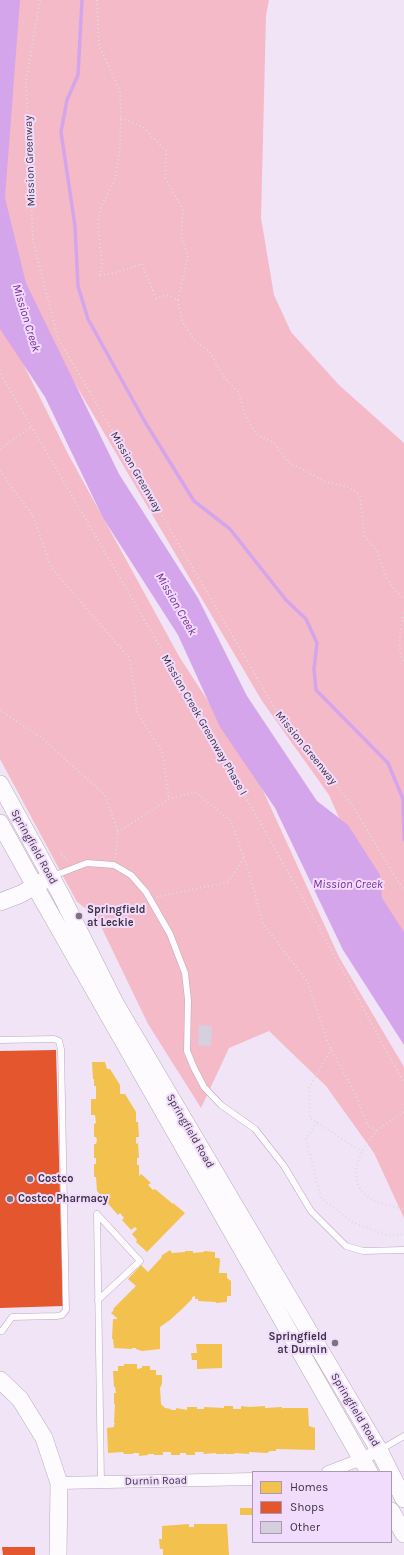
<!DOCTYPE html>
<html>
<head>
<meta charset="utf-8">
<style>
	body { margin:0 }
	#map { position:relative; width:404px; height:1555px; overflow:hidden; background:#f0e4f6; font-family:Karla,sans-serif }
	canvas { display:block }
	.legend { position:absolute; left:252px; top:1471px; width:140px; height:72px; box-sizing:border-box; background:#f2dcfe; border:1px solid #aa99b2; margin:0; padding:5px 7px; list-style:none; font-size:12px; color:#3d3441 }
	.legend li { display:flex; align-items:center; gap:8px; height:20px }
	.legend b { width:20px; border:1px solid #aa99b2 }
</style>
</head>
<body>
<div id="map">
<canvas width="404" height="1555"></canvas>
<ul class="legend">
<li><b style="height:11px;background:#f2c14e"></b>Homes</li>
<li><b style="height:11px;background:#e4572e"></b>Shops</li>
<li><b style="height:11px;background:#d5cfde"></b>Other</li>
</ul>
</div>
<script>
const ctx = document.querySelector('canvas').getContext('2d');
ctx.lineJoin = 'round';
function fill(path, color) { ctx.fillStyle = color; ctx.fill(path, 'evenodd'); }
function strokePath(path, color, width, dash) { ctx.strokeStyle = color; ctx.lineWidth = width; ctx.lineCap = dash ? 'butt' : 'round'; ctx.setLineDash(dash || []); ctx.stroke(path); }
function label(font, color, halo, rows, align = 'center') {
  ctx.font = font + ' Karla,sans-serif'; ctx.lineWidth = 4; ctx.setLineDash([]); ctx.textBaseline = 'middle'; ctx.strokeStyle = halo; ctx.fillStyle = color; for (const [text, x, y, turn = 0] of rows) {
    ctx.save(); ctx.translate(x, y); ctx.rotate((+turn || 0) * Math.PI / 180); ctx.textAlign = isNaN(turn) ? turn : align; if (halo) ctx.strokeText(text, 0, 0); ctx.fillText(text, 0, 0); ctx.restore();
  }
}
const forest = new Path2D(`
	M0,0h269l-3,16 -5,202 13,77 17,37 48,53 65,58v523l-75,-171 -67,-94 -205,-348 -29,-61 -28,-98z
	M0,317l67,135 113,206 75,115 84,184 65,110v151l-30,-65 -48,-67 -57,-55 -40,17 -28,60 -53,-84 -52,-108 -19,-14 -77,-143z`);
const water = new Path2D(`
	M0,0h20l-15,198 21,85 93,191 79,124 49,98 70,105 31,24 32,50 2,23 22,34v113l-61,-95 -68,-142 -55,-81 -42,-92 -75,-117 -58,-121 -45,-68z`);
const homes = new Path2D(`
	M92,1062h13l2,7h3l10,16v9h5l11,18v10h2l1,15h-3v7l2,-1 1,15h-2v7h2v11l2,-2 10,9 -3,2 5,5 2,-1 18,15v-1l12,10 -38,39 -11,-10 1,-2 -5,-6 5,-5 -2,-2 -4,3 -9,-10 2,-2 -4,-5 -2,2 -21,-24 -1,-14h-2v-13h2v-6h-2v-14h2l1,-4 -1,-3h-2v-13l2,-1 -1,-8h-4v-16h5v-13h-2v-7h-1z
	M170,1250l2,3 13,-1v-1h8v2l11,-1v-1l11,1v6h4l1,2 -1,13h8v5l4,3v15h-4v6l-11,1v-1l-18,-1v-2h-3v-3l-3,1v2l-10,10 -12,11 -10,7v22l-18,2 -6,-2v-1h-4v1l-18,-1 -1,-9h-1l1,-20h4v-1l-6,-5 3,-3 -1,-1 23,-23 -8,-7 13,-14 7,7 14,-15 -1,-1z
	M196,1344h26v24l-25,1v-9h-5l-1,-7h6z
	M124,1364h13v5l5,-1v-2h8v4h6v5h6v9l-2,4 1,16 4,4 6,1v1h5v-2l11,2v-3h10v2h7v-2l20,1v-2h9v3h8v-3l9,1 15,-1v2l17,-1v2l1,-1h25l1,18 6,2v22l-39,-1v2h-6l-3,2 -18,-1v2l-15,-1 1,1h-10v-1l-2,1h-7v-1l-13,1 1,-2h-9v3h-9v-2h-6v2h-9v-3h-8v3h-9v-1h-6v1l-9,1v-3h-6v1h-9l-1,-2 -15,1 -1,-25 7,-1v-2l1,-2h-1l1,-19h-1v-11h2l-1,-6h-1l-1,-16h5v-5h6z
	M240,1508h12v7h-12z
	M189,1524v3h5v-3h33l2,31h-66v-6h-3l-1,-10h3v-13z`);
const shops = new Path2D(`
	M56,1050l7,256 -63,2v-257z
	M2,1547h33v8h-32z`);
const stream = new Path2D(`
	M82,0l-4,75 -11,25 -6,32 14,94 3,60 10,33 57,103 49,79 36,28 56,71 20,19 11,24 -3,26 2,21 72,73 15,36 1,41`);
const building = new Path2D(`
	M199,1025l13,1 -1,20 -13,-1z`);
const path = new Path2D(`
	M40,0l-14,81 7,160 25,97 222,379 72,88 52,86
	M97,0l2,45 21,46 1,27 -1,29 -5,33 -14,27 -3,15 4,43 -2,10 11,-1 31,-10 14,34 12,-3 10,5 4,21 12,19 16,12 13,24 16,17 6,22 11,19 18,9 14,19 38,20 23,5 11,8 5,42 11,13 10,26 9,14 9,9
	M121,118l22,9 23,24 -1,27 18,32 -2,26 7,20 -10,44
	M0,370l4,10c137,232 272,466 400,703
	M0,449l31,-22
	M0,471l33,45 18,51 79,92 7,53 25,40 7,46
	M404,613c-3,17 -8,34 0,50
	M0,710l42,28 63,57 13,37 -3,26
	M118,832l51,-33 26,-7 36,29 18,51 14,52 44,57 21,62 27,50 13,33 10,5
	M61,854l8,7
	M157,897l71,-15 16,-24
	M331,1049l-22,39 1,30 52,34
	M404,1112c-9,6 -18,11 -26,18 -18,18 -35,52 -7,69 9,5 23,7 33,10
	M317,1122l-11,17 15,59 31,24 37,14 15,-2`);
const lane = new Path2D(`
	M53,876l34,-13 27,2 17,10 15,17 24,42 15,39 3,27 -1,51 7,17 10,19 17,18 34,24 29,37 27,45 35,35 17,5 41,-1
	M0,1040l54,-1 5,2 2,8 5,261 -4,5 -5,1 -45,1 -10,14h-2
	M98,1300l42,-39 -43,-47 4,268
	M380,1450l24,-14`);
const street = new Path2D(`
	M328,1472l34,-13 17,-9
	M59,1483l194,-4`);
const secondary = new Path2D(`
	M0,784l61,111 54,108 264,447 11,22
	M0,823l41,74 328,575
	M0,902l21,-8 24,-14
	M0,1380l20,19 24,39 15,45 -1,72
	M391,1474l13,25
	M391,1511l13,23`);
const markers = [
	[79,916,4,"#7c7280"],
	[30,1179,4,"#7c7280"],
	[10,1199,4,"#7c7280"],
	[335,1343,4,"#7c7280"]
];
const streetNames = [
	["Mission Greenway",30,161,-92],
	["Mission Greenway",136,472,60],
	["Mission Creek Greenway Phase I",204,725,60],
	["Mission Greenway",306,748,51],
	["Springfield Road",34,847,61],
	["Springfield Road",190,1131,60],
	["Springfield Road",355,1410,59],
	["Durnin Road",156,1481,-1]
];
const poiNames = [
	["Springfield",87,910],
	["at Leckie",87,923],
	["Costco",38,1179],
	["Costco Pharmacy",18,1199],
	["Springfield",327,1337,"right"],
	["at Durnin",327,1350,"right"]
];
const waterNames = [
	["Mission Creek",26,318,73],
	["Mission Creek",176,604,60],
	["Mission Creek",348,885]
];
fill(forest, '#f5bac7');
fill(water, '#d5a5ec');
fill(homes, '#f2c14e');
fill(shops, '#e4572e');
strokePath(stream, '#d5a5ec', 3.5);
fill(building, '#d5cfde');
strokePath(lane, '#b6acba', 7);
strokePath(street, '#b6acba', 13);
strokePath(secondary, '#b6acba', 18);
strokePath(path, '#dedae0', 2, [1, 3]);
strokePath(lane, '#fdfbfe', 6);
strokePath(street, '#fdfbfe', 12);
strokePath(secondary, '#fdfbfe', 17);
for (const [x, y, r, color] of markers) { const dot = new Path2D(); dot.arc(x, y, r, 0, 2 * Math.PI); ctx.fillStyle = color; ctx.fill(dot); strokePath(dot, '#f2dcfe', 1.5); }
label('11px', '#3d3441', '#f2dcfe', streetNames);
label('bold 11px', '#3d3441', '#f2dcfe', poiNames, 'left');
label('italic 12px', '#7b2c9a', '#f2dcfe', waterNames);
</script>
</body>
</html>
